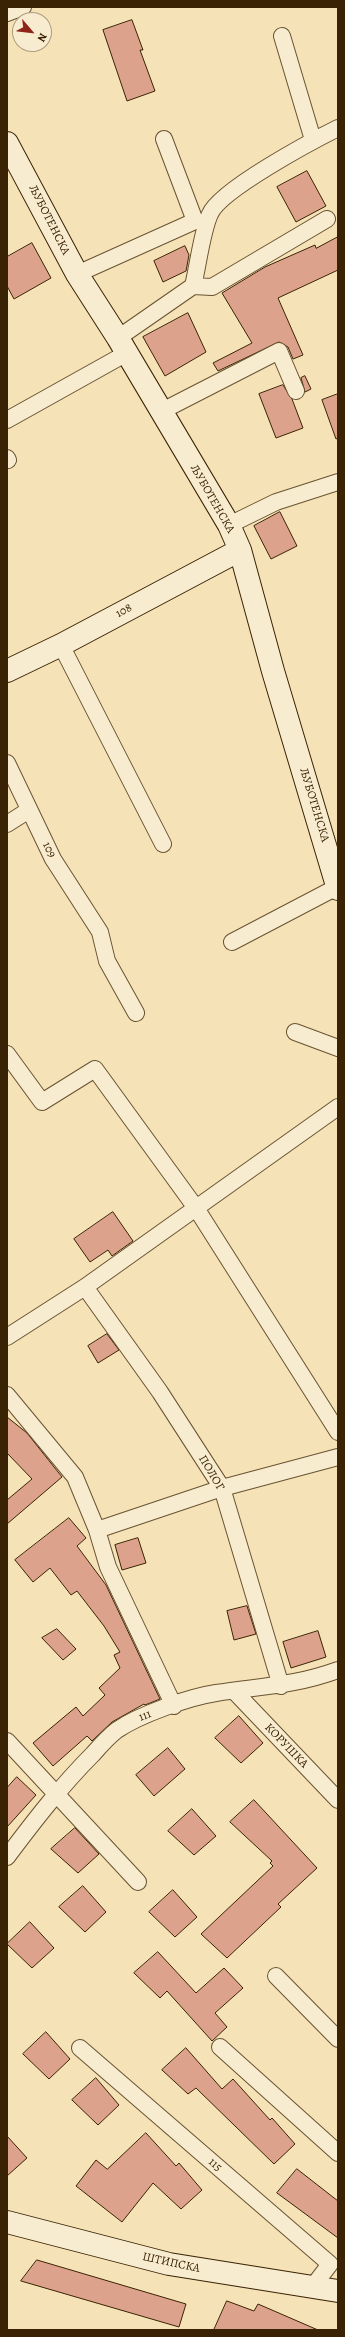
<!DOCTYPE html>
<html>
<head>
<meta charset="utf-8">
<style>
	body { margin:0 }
	#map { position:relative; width:345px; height:2337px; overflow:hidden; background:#f5e2b7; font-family:Alegreya,serif }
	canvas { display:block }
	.frame { position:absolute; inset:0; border:8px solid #3a2304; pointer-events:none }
	.north { position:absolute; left:12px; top:12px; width:40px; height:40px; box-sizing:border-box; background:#f8ecd0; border:1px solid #ac9c7e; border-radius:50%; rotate:118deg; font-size:11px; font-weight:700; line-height:16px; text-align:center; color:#3a2304 }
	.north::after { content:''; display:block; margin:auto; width:14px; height:18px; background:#8f2418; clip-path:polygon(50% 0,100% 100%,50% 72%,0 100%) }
</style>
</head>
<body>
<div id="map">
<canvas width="345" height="2337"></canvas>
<div class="frame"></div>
<div class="north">N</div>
</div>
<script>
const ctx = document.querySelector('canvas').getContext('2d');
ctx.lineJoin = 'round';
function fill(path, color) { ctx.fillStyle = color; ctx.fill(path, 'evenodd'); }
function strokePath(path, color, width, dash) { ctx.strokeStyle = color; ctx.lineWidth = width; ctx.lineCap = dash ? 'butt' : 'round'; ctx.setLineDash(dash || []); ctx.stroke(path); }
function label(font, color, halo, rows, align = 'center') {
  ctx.font = font + ' Alegreya,serif'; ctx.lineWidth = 3; ctx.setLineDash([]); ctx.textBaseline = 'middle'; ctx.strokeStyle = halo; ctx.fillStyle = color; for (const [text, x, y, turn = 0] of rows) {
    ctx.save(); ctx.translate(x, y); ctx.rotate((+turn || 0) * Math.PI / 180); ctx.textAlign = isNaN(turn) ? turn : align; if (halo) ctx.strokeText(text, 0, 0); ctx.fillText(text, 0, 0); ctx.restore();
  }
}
const building = new Path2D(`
	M132,20l11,30h-3l15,41 -28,10 -24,-71z
	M307,171l19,35 -30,16 -19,-35z
	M338,237v33l-60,28 25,57 -10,4 -5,-12 -9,-5 -61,29 -5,-8 39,-20 -30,-50 43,-26 50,-22 1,3z
	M32,243l19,35 -37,21 -7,-13v-29z
	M185,246l4,9 -3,16 -23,11 -9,-21z
	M188,313l18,39 -41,24 -22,-39z
	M305,376l6,13 -6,3 -4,-14z
	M283,385l9,14 11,29 -27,10 -17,-44z
	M338,394v44l-2,1 -14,-39z
	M280,512l17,34 -26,13 -17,-33z
	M113,1212l20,29 -21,15 -4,-6 -18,12 -16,-23z
	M107,1334l12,16 -21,13 -10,-17z
	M7,1417l20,16 35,44 -55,47v-24l25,-21 -25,-26z
	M69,1518l17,20 -9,8 29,39 54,114 -15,6 -1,-1 -32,18 -20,19 -5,-5 -34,30 -20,-23 43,-36 7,9 22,-21 -6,-7 21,-20 -6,-13 6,-3 -16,-26 -27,-35 -6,4 -21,-27 -17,14 -18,-22z
	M138,1538l8,25 -24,7 -7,-25z
	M247,1606l9,28 -22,6 -7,-29z
	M57,1629l19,20 -13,11 -21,-22z
	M318,1631l8,26 -35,11 -8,-26z
	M239,1716l24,27 -22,20 -26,-25z
	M168,1748l17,21 -31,27 -18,-21z
	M17,1777l19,18 -29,32v-39z
	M254,1800l63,68 -39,36 3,3 -54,51 -26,-24 72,-68 -3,-3 2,-2 -42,-39z
	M192,1809l24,27 -22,19 -26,-24z
	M75,1828l24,26 -21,19 -27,-24z
	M83,1886l23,26 -21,20 -26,-25z
	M173,1890l24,27 -22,20 -26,-25z
	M30,1922l24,26 -22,20 -25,-24z
	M158,1952l38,41 28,-25 19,20 -28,25 12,14 -15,14 -45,-50 -7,7 -26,-25z
	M46,2032l24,27 -21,20 -26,-25z
	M186,2048l36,41 11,-10 37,41 2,-2 23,26 -21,20 -78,-76 -8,6 -26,-24z
	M96,2078l23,27 -21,20 -26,-25z
	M146,2133l30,33 3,-3 23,27 -21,19 -28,-26 -31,39 -46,-36 20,-26 11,9z
	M7,2136l20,22 -20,18z
	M297,2169l41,32v37l-61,-45z
	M37,2260l149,44 -7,23 -158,-46z
	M227,2301l27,10 4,-7 60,26h-104z`);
const street = new Path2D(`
	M7,13l16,-6
	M282,36l31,104
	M77,274l118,-53 -31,-82
	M193,286c5,-20 9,-55 17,-72 10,-24 102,-73 128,-86
	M118,338l75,-52 19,1 115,-68
	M160,412l119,-61 17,40
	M7,420l120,-67
	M7,458l1,2
	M229,525l47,-23 62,-20
	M61,645l102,199
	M7,763l46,96 47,73 7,29 29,52
	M7,824l22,-14
	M232,942l105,-55
	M295,1032l43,16
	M7,1054l35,48 53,-33 101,139 142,224
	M85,1287l75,105 62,96 59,198
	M7,1337l78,-50 253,-180
	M7,1395l68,82 22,53 11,37 66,139
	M97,1530l125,-42 116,-31
	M235,1692l103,108
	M7,1741l131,141
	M7,1857c27,-36 54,-71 86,-103 7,-8 15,-17 24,-24 22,-15 72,-33 99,-37 45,-7 78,-7 122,-23
	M276,1976l62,63
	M220,2047l118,106
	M80,2048l250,216 -16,21`);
const secondary = new Path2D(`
	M7,143l70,131 41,64 111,187 11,25 33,121 65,218
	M7,671l54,-26 179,-95
	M7,2222l162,42 169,27`);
const streetNames = [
	["ЉУБОТЕНСКА",49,220,63],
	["ЉУБОТЕНСКА",212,499,60],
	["108",124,611,-28],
	["ЉУБОТЕНСКА",314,805,73],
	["109",49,850,63],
	["ПОЛОГ",211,1473,59],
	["111",145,1716,-22],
	["КОРУШКА",286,1746,46],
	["115",215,2165,41],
	["ШТИПСКА",171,2263,12]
];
fill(building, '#dda28c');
strokePath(building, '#3a2304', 1);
strokePath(street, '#695331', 18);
strokePath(secondary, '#3a2304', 24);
strokePath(street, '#f8ecd0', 16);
strokePath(secondary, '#f8ecd0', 22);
label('12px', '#3a2304', '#f8ecd0', streetNames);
</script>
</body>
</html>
